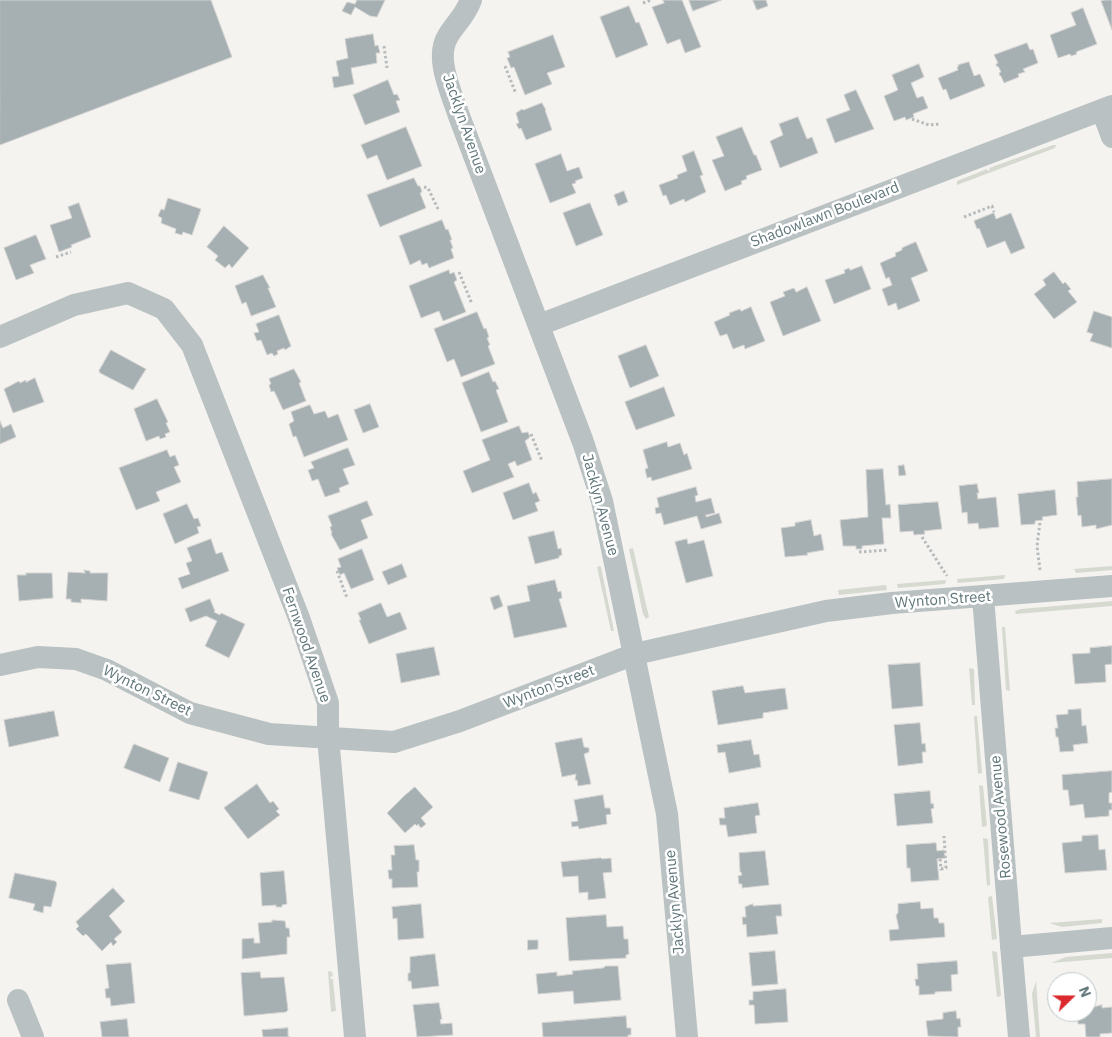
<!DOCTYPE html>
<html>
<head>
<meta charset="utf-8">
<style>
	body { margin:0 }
	#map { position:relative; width:1112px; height:1037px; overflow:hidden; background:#f4f3f0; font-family:"IBM Plex Sans",sans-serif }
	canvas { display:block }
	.north { position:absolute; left:1047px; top:972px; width:50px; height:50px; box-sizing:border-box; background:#fff; border:1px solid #bfc8ca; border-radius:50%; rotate:68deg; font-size:14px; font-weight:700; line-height:20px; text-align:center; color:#60767a }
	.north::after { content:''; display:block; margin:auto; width:18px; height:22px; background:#db292e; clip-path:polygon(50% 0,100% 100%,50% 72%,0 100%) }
</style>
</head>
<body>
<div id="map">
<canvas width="1112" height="1037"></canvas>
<div class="north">N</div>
</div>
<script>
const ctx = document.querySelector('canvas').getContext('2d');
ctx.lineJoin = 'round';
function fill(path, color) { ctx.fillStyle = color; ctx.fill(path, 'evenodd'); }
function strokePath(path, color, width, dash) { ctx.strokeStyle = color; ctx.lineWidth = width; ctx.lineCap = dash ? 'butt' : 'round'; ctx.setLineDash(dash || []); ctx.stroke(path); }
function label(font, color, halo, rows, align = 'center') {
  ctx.font = font + ' "IBM Plex Sans",sans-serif'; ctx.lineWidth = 5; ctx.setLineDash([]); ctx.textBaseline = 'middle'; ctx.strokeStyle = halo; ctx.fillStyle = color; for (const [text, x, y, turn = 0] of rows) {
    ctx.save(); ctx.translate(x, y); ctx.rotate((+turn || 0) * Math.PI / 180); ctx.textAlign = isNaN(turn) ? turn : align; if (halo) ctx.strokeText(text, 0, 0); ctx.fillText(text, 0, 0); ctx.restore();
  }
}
const green = new Path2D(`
	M1053,145h3l-1,3 -98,37v-4l30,-12 1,2 2,-1 -1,-2z
	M633,548l16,69 -3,2 -3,-5 -14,-65z
	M600,566l1,1 13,64h-3l-14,-64z
	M1112,566v4l-36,3 -2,-4z
	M1005,575l-1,4 -46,4 -1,-4z
	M946,580l-1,4 -47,4 -1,-4z
	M886,585l1,5 -48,5 -1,-5z
	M1112,601v5l-96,8 -1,-3 6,-2z
	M1002,627h3l5,64 -4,-1z
	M969,668l5,1 1,36h-3z
	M974,716h3l5,57 -4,1z
	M979,785l4,1 4,40 -5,1z
	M983,838l5,1 2,46 -3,1z
	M992,896l5,43 -5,1 -4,-43z
	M1102,919v4l-40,4 -13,-4z
	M992,951l5,1 4,44 -4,1z
	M1112,953v5l-61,5 15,-6z
	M328,971l4,1 1,4 -3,1 1,2h2l3,32 -5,1z
	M1036,981l4,56h-4l-4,-43z`);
const building = new Path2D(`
	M0,0h211l21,57 -232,88z
	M357,0h28l-8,17 -7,-1 -15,-9 -4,8 -9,-4 5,-9 8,2z
	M663,0h19l19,47 -16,6 -5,-14 -13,5 -15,-37 12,-4z
	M689,0h33l-29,11z
	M753,0h13l2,6 -11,4z
	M1105,0h7v30l-11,-29z
	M629,6l7,17 3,-1 9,23 -32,13 -16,-41z
	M1083,8l14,36 -21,8 1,2 -6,2 -1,-2 -12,4 -8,-23 26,-10 -5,-12z
	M373,34l2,12 3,-1 2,8h-4l1,10 -26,5 3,16 -20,4 -2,-11 7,-1 -3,-15 12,-3 -3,-19z
	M553,35l12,32 -18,6 5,11 -27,11 -11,-28 -3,1 -4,-10 3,-1 -2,-5z
	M1027,43l3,7 3,-1 5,14 -15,6 2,3 -7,2 1,3 -15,6 -3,-7h-1l-1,-3 2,-1 -3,-6 -1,1 -1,-3 2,-1 -4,-8z
	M969,62l5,14 6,-2 5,12 -35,14 -4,-11 -3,1 -5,-12 20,-8 -1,-3 2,-1 -1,-1z
	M919,64l5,13 -13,6 6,15 6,-2 5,12 -15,6 1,3 -8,3 -1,-3 -11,4 -10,-25 14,-6 -6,-15z
	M388,80l6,15 3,-1 3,6 -4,1 4,11 -35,13 -12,-30z
	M856,90l18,39 -39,14 -9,-24 24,-9 -6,-15z
	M542,103l4,7h-1l7,20 -26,10 -5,-12 -2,1 -3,-5 3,-1 -3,-10 6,-4 1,1z
	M798,117l9,22 5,-2 6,16 -38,15 -10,-27 13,-6 -4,-11z
	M406,127l16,39 -35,14 -10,-25 -10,4 -6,-14z
	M742,127l12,28h2l6,15 -16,6 1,3 -6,2 1,3 -17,7 -13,-31 12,-4 -8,-19z
	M694,151l9,24 -3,1 6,16 -21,10 -1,-3 -14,6 -4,-10 -3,1 -4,-11 19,-7 -1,-3 10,-4 -5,-15z
	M561,154l6,17 12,-4 4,11 -8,3 1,2 -4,1 4,9 -26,10 -15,-39z
	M414,178l4,8h2l2,6 -2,1 6,15 -46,19 -13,-32z
	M624,191l4,11 -10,4 -4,-11z
	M168,198l33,11 -9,26 -9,-3 -1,3 -7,-2 1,-4 -15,-6 1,-5 -4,-2 3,-7 3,1z
	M79,203l12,34 -20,8 1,2 -13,5 -9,-27 22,-7 -4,-11z
	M590,203l13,32 -27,11 -13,-33z
	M994,213l2,6 15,-6 14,35 -14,6 -6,-13 -18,7 -8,-20 -2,1 -3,-8z
	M442,220l4,10 2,-1 4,11h-2l3,8 -2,1 3,9 -25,10 -2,-5 -5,2 -2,-5 -10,5 -11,-29z
	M224,226l25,22 -17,20 -3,-4 -4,4 -10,-8 3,-4 -11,-9z
	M36,235l10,24 -16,6 4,8 -18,7 -12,-32z
	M916,242l12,29 -17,7 9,23 -22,9 -2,-7 -8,3 -6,-17 10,-4 -3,-8 -3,2 -6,-16 16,-7 -1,-3 7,-3v-2z
	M862,266l9,23 -37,15 -9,-24 20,-7 -1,-3 5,-2 1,2z
	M449,270l1,4 4,-2 3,8 -3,2 12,30 -23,9 -4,-10 -18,7 -12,-32z
	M1054,272l9,12 2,-2 6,7 -3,2 9,11 -23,17 -20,-25 12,-9 -3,-5z
	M263,275l7,13h-2l8,19 -25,9 -5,-14 -4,2 -7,-18z
	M807,287l14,34 -38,15 -13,-34 15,-6 -2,-4 11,-4 2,4z
	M751,307l14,34 -20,8 -1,-4 -11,4 -6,-15 -7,2 -6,-14 16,-7 -1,-2 11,-4 1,2z
	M1094,311l18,6v31l-22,-7 3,-7 -6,-2z
	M477,312l7,17 2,-1 3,9 -2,1 3,7 -2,1 7,18 -34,13 -7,-18 -7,3 -13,-33z
	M279,315l12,31 -6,4 -1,-2 -7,3 1,3 -4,2 -2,-3 -5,2 -6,-15 -4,1 -3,-8 5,-1 -3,-8z
	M646,345l13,31 -29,12 -12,-32z
	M111,350l35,19 -13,21 -33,-17 -1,-2z
	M294,369l7,13 -2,1 7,18 -23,9 -6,-13 -3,-6 -3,1 -2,-7 2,-1 -2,-5z
	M489,372l4,10 2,-1 4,8 -3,1 12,32 -27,10 -19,-49z
	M35,378l9,24 -31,11 -9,-24 15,-8 1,2 6,-3v2z
	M664,387l11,29 -39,14 -11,-28z
	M157,399l11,23 -2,1 4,9 -5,2 1,3 -6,2 -1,-3 -13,5 -12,-32z
	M370,404l9,23 -16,6 -9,-23z
	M310,405l4,9 11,-3 3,7 10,-4 10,26 -44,17 -8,-21 -3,1 -4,-13 5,-3 -3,-9z
	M0,421l3,7 8,-4 5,13 -16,7z
	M519,426l3,7 6,-1 2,5 -5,4 7,19 -15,6 -2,-5 -7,3 6,13 -42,16 -9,-22 27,-11 -8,-20z
	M667,442l1,5 12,-4 4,12 3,-2 5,16 -40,12 -1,-4 -4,1 -2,-9 3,-1 -5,-18z
	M348,448l7,17 -12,4 6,15 -10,4 1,4 -15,5 -7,-18 -6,2 -4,-11 6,-2 -3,-6z
	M167,450l3,7 5,-2 4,10 -5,2 7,15 -25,10 4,9 -24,9 -17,-42z
	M904,465l2,10 -7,1 -1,-10z
	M883,469l3,36 4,-1 1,14h-9l2,26 -22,2v3h-6v-3h-13l-3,-26 28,-3 -2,-47z
	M1112,479v46l-16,4v-4l-14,2 -1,-12 -3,1 -2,-19h2l-1,-15z
	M529,483l4,11 3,-2 4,9 -5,2 3,8 -25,9 -10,-27z
	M977,484l2,9h-2l1,6 18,-2 3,30 -20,2 -1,-6 -10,1 -1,-12 -5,1 -3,-27z
	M696,487l2,8 -3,1 1,6 15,-4 4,15 -9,2v2l13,-4 3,10 -21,6 -4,-13 -33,9 -3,-12 -5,1 -1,-6 4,-1 -2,-9z
	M1055,490l2,25 -15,2 1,3 -8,1v3l-14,1 -3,-31z
	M367,501l6,14 -12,5 7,18 -28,12 -9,-16 1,-1 -2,-6 2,-1 -4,-10z
	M938,502l4,27 -18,2 1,3 -11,1 -1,-4 -13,1 -2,-27z
	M187,504l7,15 4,-1 3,8 -4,1 2,6 -24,11 -12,-30z
	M811,520l3,16 7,-2 3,16 -17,3 1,2 -23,2 -4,-29 14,-2v-3z
	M554,531l4,18 3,-1 1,7 -3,1v2l-24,6 -7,-27z
	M211,539l5,15 6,-2 7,19 -47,18 -4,-11 12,-4 -4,-11 6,-2 -5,-13z
	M687,539l1,5 16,-4 9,36 -27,7 -11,-41z
	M362,549l12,31 -23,9 -7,-16 -4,2 -3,-7 4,-1 -3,-8z
	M402,564l5,13 -19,8 -6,-13z
	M84,570l6,1v2h18l-1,28 -26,-2v4l-10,-1v-3h-5l2,-27 17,1z
	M26,573h26l1,25 -34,3 -2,-26h9z
	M555,580l3,12 3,-1 1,7 -3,1 8,28 -53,11 -7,-32 23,-5 -3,-15z
	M499,595l4,11 -9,4 -4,-12z
	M210,599l5,12 -1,1 6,3 1,-2 24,11 -16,34 -24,-12 12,-25 -11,-5 -16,6 -5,-13z
	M381,603l6,14 13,-5 7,17 -38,15 -10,-24h2l-3,-7z
	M1112,646v18l-7,1 1,17 -31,2 -3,-30 18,-1v-5z
	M434,647l6,28 -39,8 -5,-29z
	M920,663l3,43 -31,3 -4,-44z
	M743,686l2,7 40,-5 3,21 -25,4v5l-45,7 -6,-34z
	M1081,709l1,17 4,-1 2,18 -15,2 1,6 -14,1 -2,-15h-2l-1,-9h3l-2,-13 12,-1v-4z
	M54,711l5,25 -50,11 -5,-27z
	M920,723l2,21 3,-1 1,9h-4l1,11 -25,3 -4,-41z
	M582,738l2,9 5,1v4l-5,2 7,30 -13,2 -1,-6h-2l1,-6 -14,3 -7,-34z
	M751,740l3,15 5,-1 2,13 -32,6 -4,-21 -7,1 -1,-8z
	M134,744l35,14 -9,24 -36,-14z
	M178,762l30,10 -9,28 -30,-9z
	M1112,771v21l-3,1v10h3v7h-3v6l-24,2 -2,-14 -13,2 -2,-16h-5l-1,-15z
	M257,784l13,19 3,-2 6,8 -3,2 4,4 -32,24 -24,-31z
	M415,787l18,20 -12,11 5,6 -5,4 -3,-4 -1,2 -2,-2 -10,9 -18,-20 17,-17z
	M930,791l1,13 2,-1 1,5 -3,1 2,14 -36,3 -3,-32z
	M603,795l2,13h5l1,6 -5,1 1,9 -28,5 -1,-3 -6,1 -1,-5 7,-1 -4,-21z
	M758,803l2,12 -5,1 2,17 -29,4 -2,-12h-6l-1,-7h6l-1,-10z
	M1098,835l1,15 6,-1 2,21 -42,3 -3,-30 20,-2v-5z
	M936,843l1,8 7,-1 1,8 -8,1 2,21 -28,2 -1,-14h-3l-1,-23z
	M414,845l2,15h3v12h-2l1,15 -26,1v-9h-3l-1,-9h4l-1,-15h4l-1,-9z
	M765,851l4,34 -27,3v-4h-3l-1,-8 4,-1 -1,-3h-1l-1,-19z
	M601,858l1,1 9,-1 1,14 -9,1 3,25 -18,2v-8l-9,1 -1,-17 -15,1 -2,-15z
	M284,871l3,33 -5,1v2h-6v-2l-14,1 -2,-33z
	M15,873l40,8 2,2 -6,24 -7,-1 -1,7 -10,-3 2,-6 -26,-6z
	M113,888l12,13 -16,15 13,16 -8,7 3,3 -4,4 -2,-4 -9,9 -16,-17 -3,2 -7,-7 3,-3 -3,-4z
	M920,902l1,7 12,-1 1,10h4l1,5h5l1,14 -55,4 -1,-11 10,-1 -3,-14 2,-2v-9z
	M421,904l3,34 -26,2 -1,-22 -4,1 -1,-12z
	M753,904v2l28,-2 1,12h-6l2,18 -31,3 -1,-13 -3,1 -1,-8h4l-1,-10z
	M606,915l1,12 16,-1 1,13h4l1,15 -3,1v3l-57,3 -3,-43z
	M272,920l13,1 1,7h3l1,9h-3v17l-45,5v-20l12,-1v5h6l-2,-20 14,-1z
	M528,940h10v9l-10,1z
	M775,951l3,33 -26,2 -3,-33z
	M435,954l4,32 -27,3 -1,-8h-3v-8h2v-16z
	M957,961l1,13 -7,1 1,16 -17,1v2l-16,1v-9h-3l-1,-7h3l-1,-15z
	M131,963l4,40 -24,3 -1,-8h-4l-1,-9 4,-1 -3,-23z
	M606,966h12l3,34 -47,4 -1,-13 -35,3 -2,-20 21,-2v4l16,-2 -1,-3 31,-3z
	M260,972l1,6 23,-1 4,33 -2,2 -42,4 -3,-43z
	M786,989l2,33 -33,2 -1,-19h-5v-5h4v-8z
	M439,1003l3,16 -2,1 1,4 11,-1 1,12 -36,2 -4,-32z
	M1102,1005v3l10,-1v26l-12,1v3h-14l-1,-13h-7l-1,-12h10v-3z
	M956,1011l1,8 3,-1 1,9h-3v10l-30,-1 -2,-15 17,-2v-6z
	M626,1016l1,12h4v7h-3v2h-85l-1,-14z
	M127,1019l2,18h-27l-2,-15z
	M288,1028v8l2,1h-27l-1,-7z`);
const path = new Path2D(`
	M643,3l8,-3
	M384,46l3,22
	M505,66l11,28
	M912,119l17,6 11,-1
	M424,187l4,1 11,23
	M964,217l28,-11 2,6
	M56,257l15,-5
	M459,272l13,32
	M531,434l11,27
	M922,537l25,39
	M859,552l29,-2
	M1040,570l-3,-24 3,-24
	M337,571l10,27
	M940,859l1,10 5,-1 -2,-32`);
const minor = new Path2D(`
	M471,0c-7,18 -15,22 -23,36 -14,22 4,58 11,80l124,326 19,59 65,313 20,223
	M1102,110l10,27
	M539,325l573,-219
	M0,337l74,-32 54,-12 36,16 28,36 107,273 29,85v34l27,300
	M983,597l28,348 8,92
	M0,665l38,-8 38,2 31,11 83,43 79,21 125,8 66,-21 175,-67 191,-43 66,-8 220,-17
	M1011,947l101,-9
	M18,1000l15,37`);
const streetNames = [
	["Jacklyn Avenue",464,124,71],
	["Shadowlawn Boulevard",825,215,-21],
	["Jacklyn Avenue",600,505,75],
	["Wynton Street",943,600,-4],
	["Fernwood Avenue",306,645,71],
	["Wynton Street",549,687,-21],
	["Wynton Street",147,691,26],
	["Rosewood Avenue",1001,817,-95],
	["Jacklyn Avenue",675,902,-95]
];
fill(green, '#d5d9cf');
fill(building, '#a6b0b2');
strokePath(building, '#d5d4d3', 1);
strokePath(path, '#b7bbbc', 3, [2.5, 2.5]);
strokePath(minor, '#bac1c2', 22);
label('15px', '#60767a', '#fff', streetNames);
</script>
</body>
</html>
